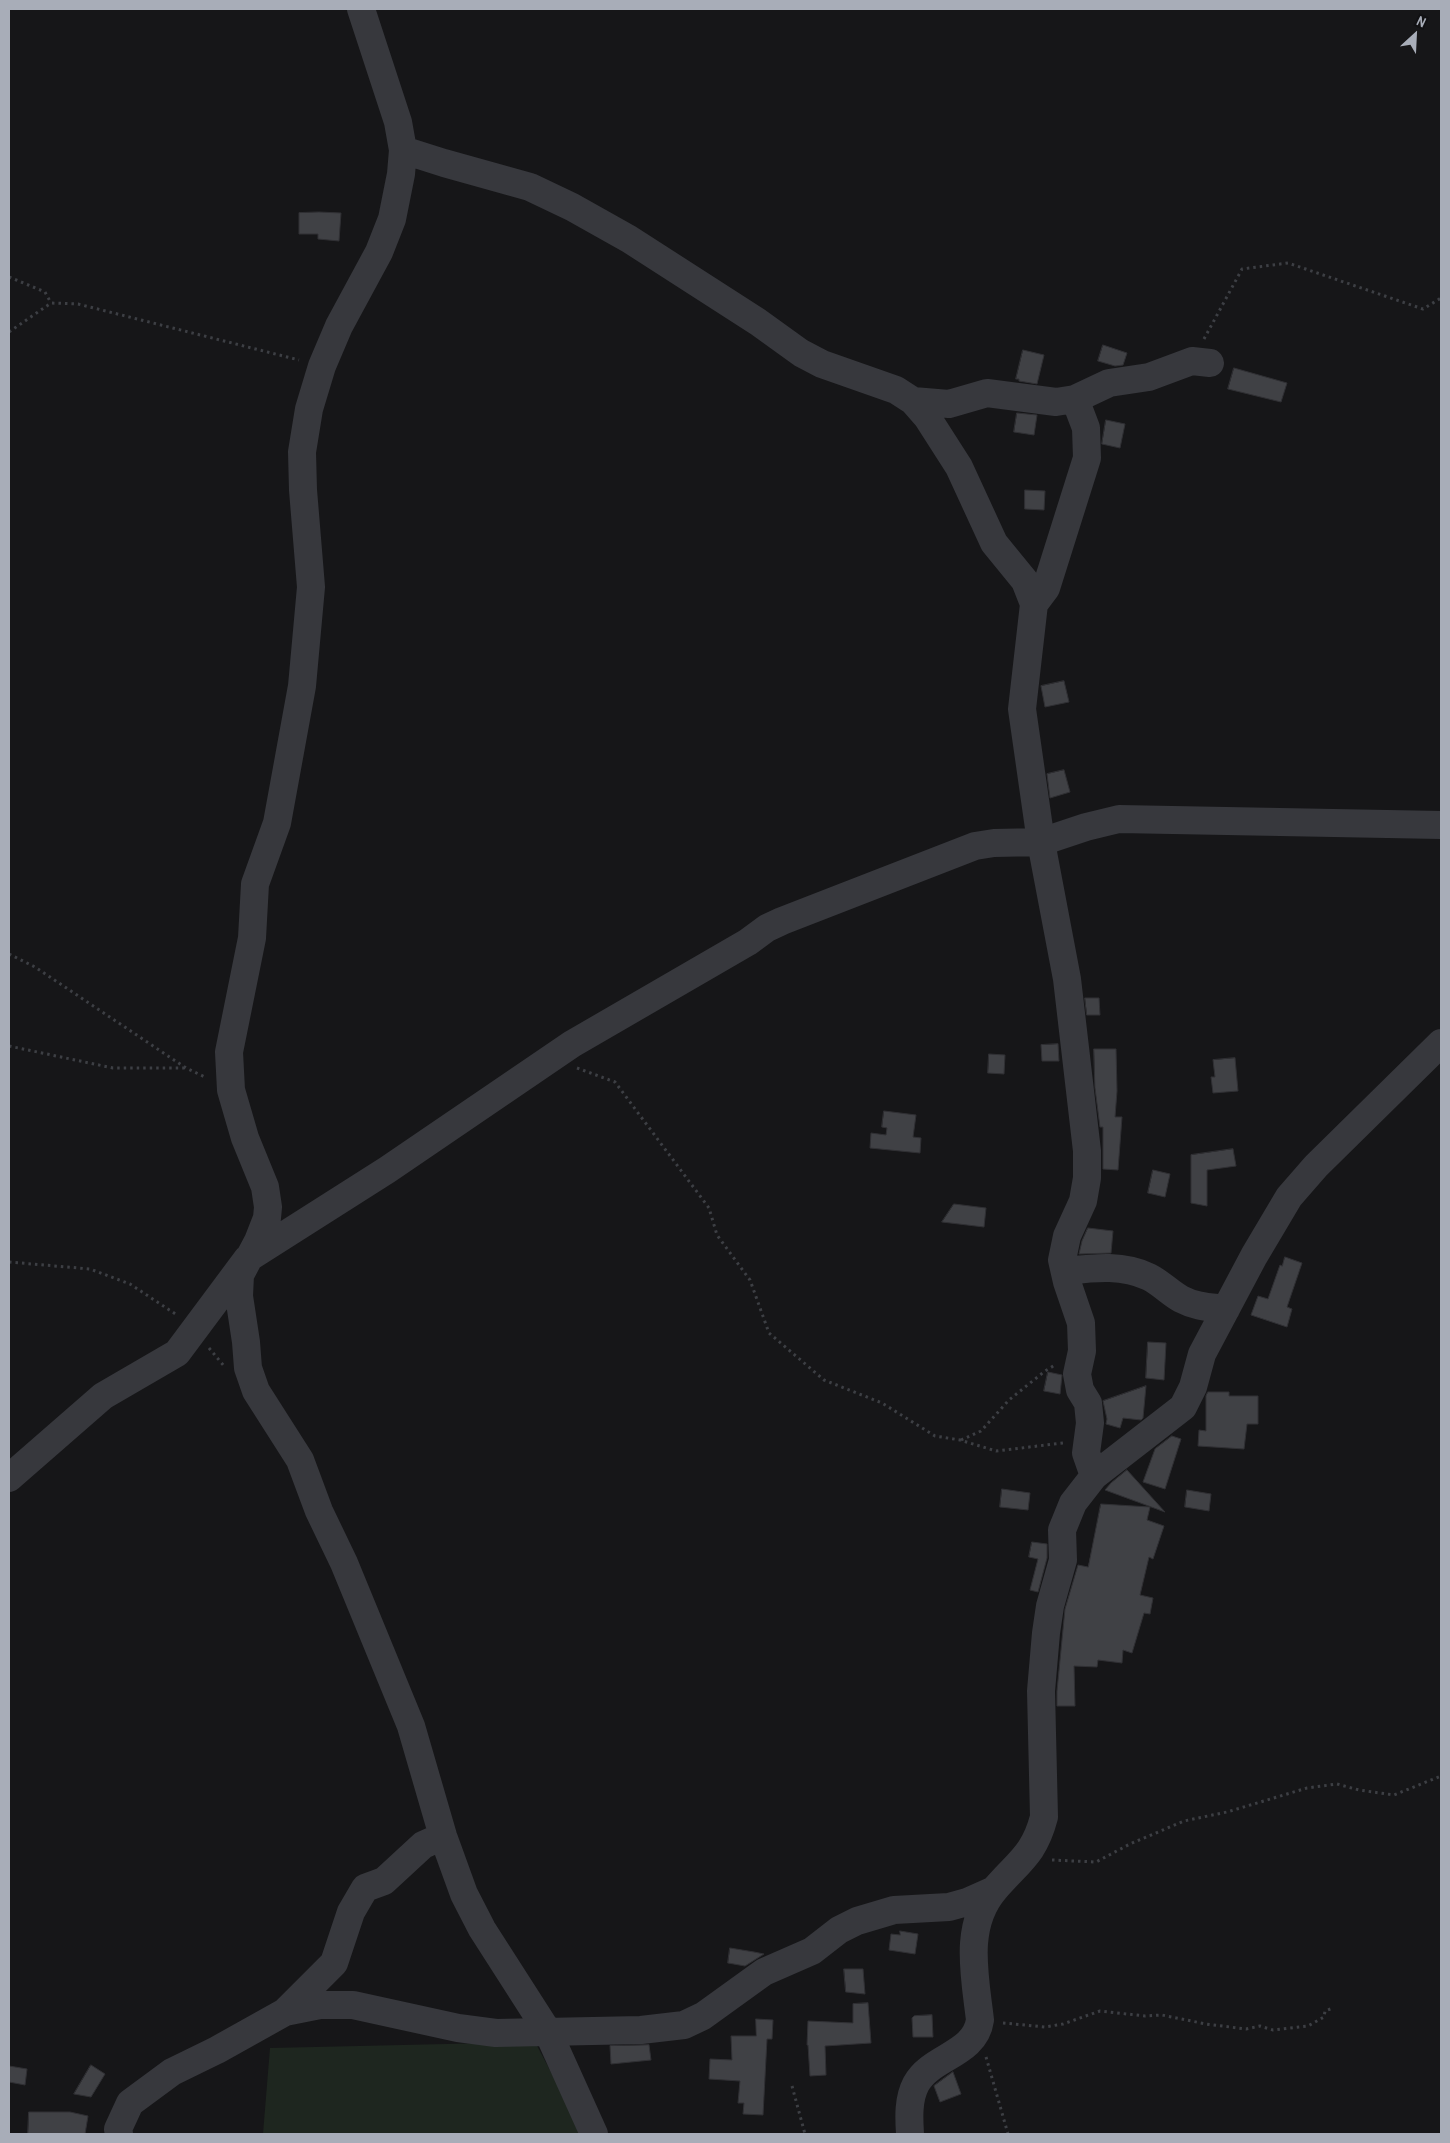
<!DOCTYPE html>
<html>
<head>
<meta charset="utf-8">
<style>
	body { margin:0 }
	#map { position:relative; width:1450px; height:2143px; overflow:hidden; background:#161618; font-family:"Archivo Narrow",sans-serif }
	canvas { display:block }
	.frame { position:absolute; inset:0; border:10px solid #a8adb8; pointer-events:none }
	.north { position:absolute; left:1390px; top:10px; width:50px; height:50px; -webkit-text-stroke:4px #111113; paint-order:stroke; rotate:25deg; font-size:14px; font-weight:700; line-height:20px; text-align:center; color:#a8adb8 }
	.north::after { content:''; display:block; margin:auto; width:18px; height:22px; background:#a8adb8; clip-path:polygon(50% 0,100% 100%,50% 72%,0 100%) }
</style>
</head>
<body>
<div id="map">
<canvas width="1450" height="2143"></canvas>
<div class="frame"></div>
<div class="north">N</div>
</div>
<script>
const ctx = document.querySelector('canvas').getContext('2d');
ctx.lineJoin = 'round';
function fill(path, color) { ctx.fillStyle = color; ctx.fill(path, 'evenodd'); }
function strokePath(path, color, width, dash) { ctx.strokeStyle = color; ctx.lineWidth = width; ctx.lineCap = dash ? 'butt' : 'round'; ctx.setLineDash(dash || []); ctx.stroke(path); }
const green = new Path2D(`
	M535,2042l49,92h-321l7,-86z`);
const building = new Path2D(`
	M319,212l22,1 -2,28 -21,-2v-5h-19v-21z
	M1103,345l24,8 -4,12 -8,1 -17,-5z
	M1023,350l21,5 -7,29 -18,-3v-2h-3z
	M1234,368l53,15 -6,19 -53,-13z
	M1017,413l20,2 -3,20 -20,-3z
	M1106,420l19,4 -5,24 -18,-4z
	M1025,490l20,1 -1,19 -19,-1z
	M1064,681l5,21 -24,5 -4,-21z
	M1064,770l6,22 -20,6 -3,-24z
	M1085,998h14l1,17h-13z
	M1058,1044l1,17h-17l-1,-16z
	M1094,1049h22l1,42 -2,26h7l-4,53 -15,-1v-42h-3l-5,-39z
	M989,1054l16,1 -1,19 -16,-1z
	M1235,1058l3,33 -25,2 -2,-16h4l-2,-17z
	M884,1111l32,4 -3,22 8,1 -1,15 -50,-5 1,-15 15,2 1,-7 -5,-1z
	M1233,1149l3,17 -29,4v36l-16,-3v-48z
	M1153,1170l17,4 -5,23 -17,-4z
	M954,1204l32,4 -2,19 -42,-5z
	M1088,1228l25,3 -2,22 -32,1 3,-13z
	M1285,1257l17,6 -15,44 5,2 -5,18 -36,-12 7,-19 10,3 12,-34 2,1z
	M1148,1342l18,1 -2,37 -18,-2z
	M1048,1372l14,3 -2,19 -16,-3z
	M1146,1386l-3,32 -2,2 -18,-2 -3,10 -14,-4 1,-5 -4,-18z
	M1208,1392h21v4h29v28h-11l-3,25 -46,-3 1,-16 7,1v-35z
	M1172,1436l9,3 -16,50 -22,-7 12,-33z
	M1127,1470l38,42 -60,-22 6,-7z
	M1002,1489l28,4 -2,17 -28,-3z
	M1187,1490l24,4 -2,17 -24,-4z
	M1101,1504l49,3 -3,13 17,6 -11,33 -4,-2 -9,38 13,3 -3,16 -6,-1 -12,40 -9,-3 -1,13 -24,-3 -1,7 -23,-1 1,40h-18v-15l8,-82 13,-44 10,2z
	M1032,1542l15,2v14l-9,34 -8,-2 8,-31 -9,-2z
	M900,1931l18,3 -3,20 -26,-4 2,-16 9,1z
	M730,1948l24,4 10,2 -19,12 -17,-3z
	M844,1969h19l2,25 -19,-2z
	M868,2003l3,40 -46,3 1,29 -16,1 -2,-31h-1l1,-24 45,2v-19z
	M932,2015l1,22h-20l-1,-19 2,-2z
	M756,2019l17,1 -1,19h-5l-4,76 -20,-1 1,-11h-6l2,-22 -31,-2 1,-20 22,1 -1,-24h25z
	M649,2045l2,15 -40,4 -1,-18z
	M91,2065l14,9 -14,23 -17,-3z
	M9,2066l18,3 -2,16 -16,-3z
	M953,2072l8,22 -21,8 -6,-16z
	M29,2112h41l18,4 -3,18h-57z`);
const path = new Path2D(`
	M9,277l36,15 6,11
	M9,332l42,-29 27,1 221,56
	M1204,339l38,-70 46,-6 135,46 18,-11
	M9,954l26,13 151,101 21,10
	M9,1046l104,22h73
	M577,1068l38,14 94,126 8,27 33,45 19,53 55,47 58,23 53,33 25,4 36,11 67,-8
	M9,1262l81,7 40,15 47,31
	M209,1348l15,18
	M961,1440l20,-9 28,-31 36,-29 10,-6
	M1052,1860l44,2 34,-18 54,-23 43,-9 80,-24 30,-4 22,6 35,5 47,-19
	M1003,2023l42,4 18,-3 37,-13 45,5 17,-1 44,9 40,5 14,-3 13,4 35,-4 16,-9 1,-6 8,-3
	M986,2057l22,77
	M792,2086l13,48`);
const minor = new Path2D(`
	M361,9l37,113 5,28 -2,24 -9,45 -13,33 -40,74 -17,40 -13,43 -7,43 1,38 8,97 -9,99 -25,137 -22,61 -3,54 -23,114 2,38 14,48 20,49 3,20 -1,11 -9,23 -18,34 -1,21 7,46 2,26 8,23 44,69 19,51 25,52 67,163 32,110 21,58 18,35 66,103 46,102
	M403,150l41,13 86,24 42,20 57,32 129,83 43,31 21,11 74,26 17,11 14,16 32,50 35,76 31,38 9,23 -12,105 19,133 26,137 20,172v27l-4,23 -16,35 -5,24 5,22 14,41 1,28 -5,23 3,16 8,13 2,20 -4,30 8,23
	M913,401l36,3 38,-11 69,9 19,-3 34,-16 40,-6 43,-16 18,2
	M1034,604l12,-16 41,-130 -1,-30 -11,-29
	M1065,1271c28,-3 57,-7 84,6 12,6 21,16 32,22 15,8 29,8 45,10
	M9,1478l94,-82 74,-43 70,-94 140,-89 185,-126 176,-102 19,-14 15,-7 193,-75 19,-3 47,-1 45,-15 33,-8 322,6
	M285,2012l35,-7h33l105,23 38,5 145,-3 43,-5 19,-9 61,-44 48,-21 27,-21 18,-9 37,-11 55,-3 18,-5 27,-12
	M119,2134l-1,-5 12,-26 42,-31 45,-22 68,-38 49,-49 17,-51 14,-24 19,-7 39,-36 20,-9
	M910,2134c-1,-16 -2,-35 6,-50 15,-28 59,-29 64,-64 -5,-44 -17,-94 15,-131 24,-28 39,-34 49,-72l-3,-126 5,-58 4,-27 13,-46 -1,-30 11,-27 21,-27 89,-69 10,-20 9,-33 52,-98 35,-59 27,-31 125,-123`);
fill(green, '#1e261f');
fill(building, '#404145');
strokePath(building, '#303034', 1);
strokePath(path, '#3d3f44', 3, [2.5, 4]);
strokePath(minor, '#37383d', 28);
</script>
</body>
</html>
